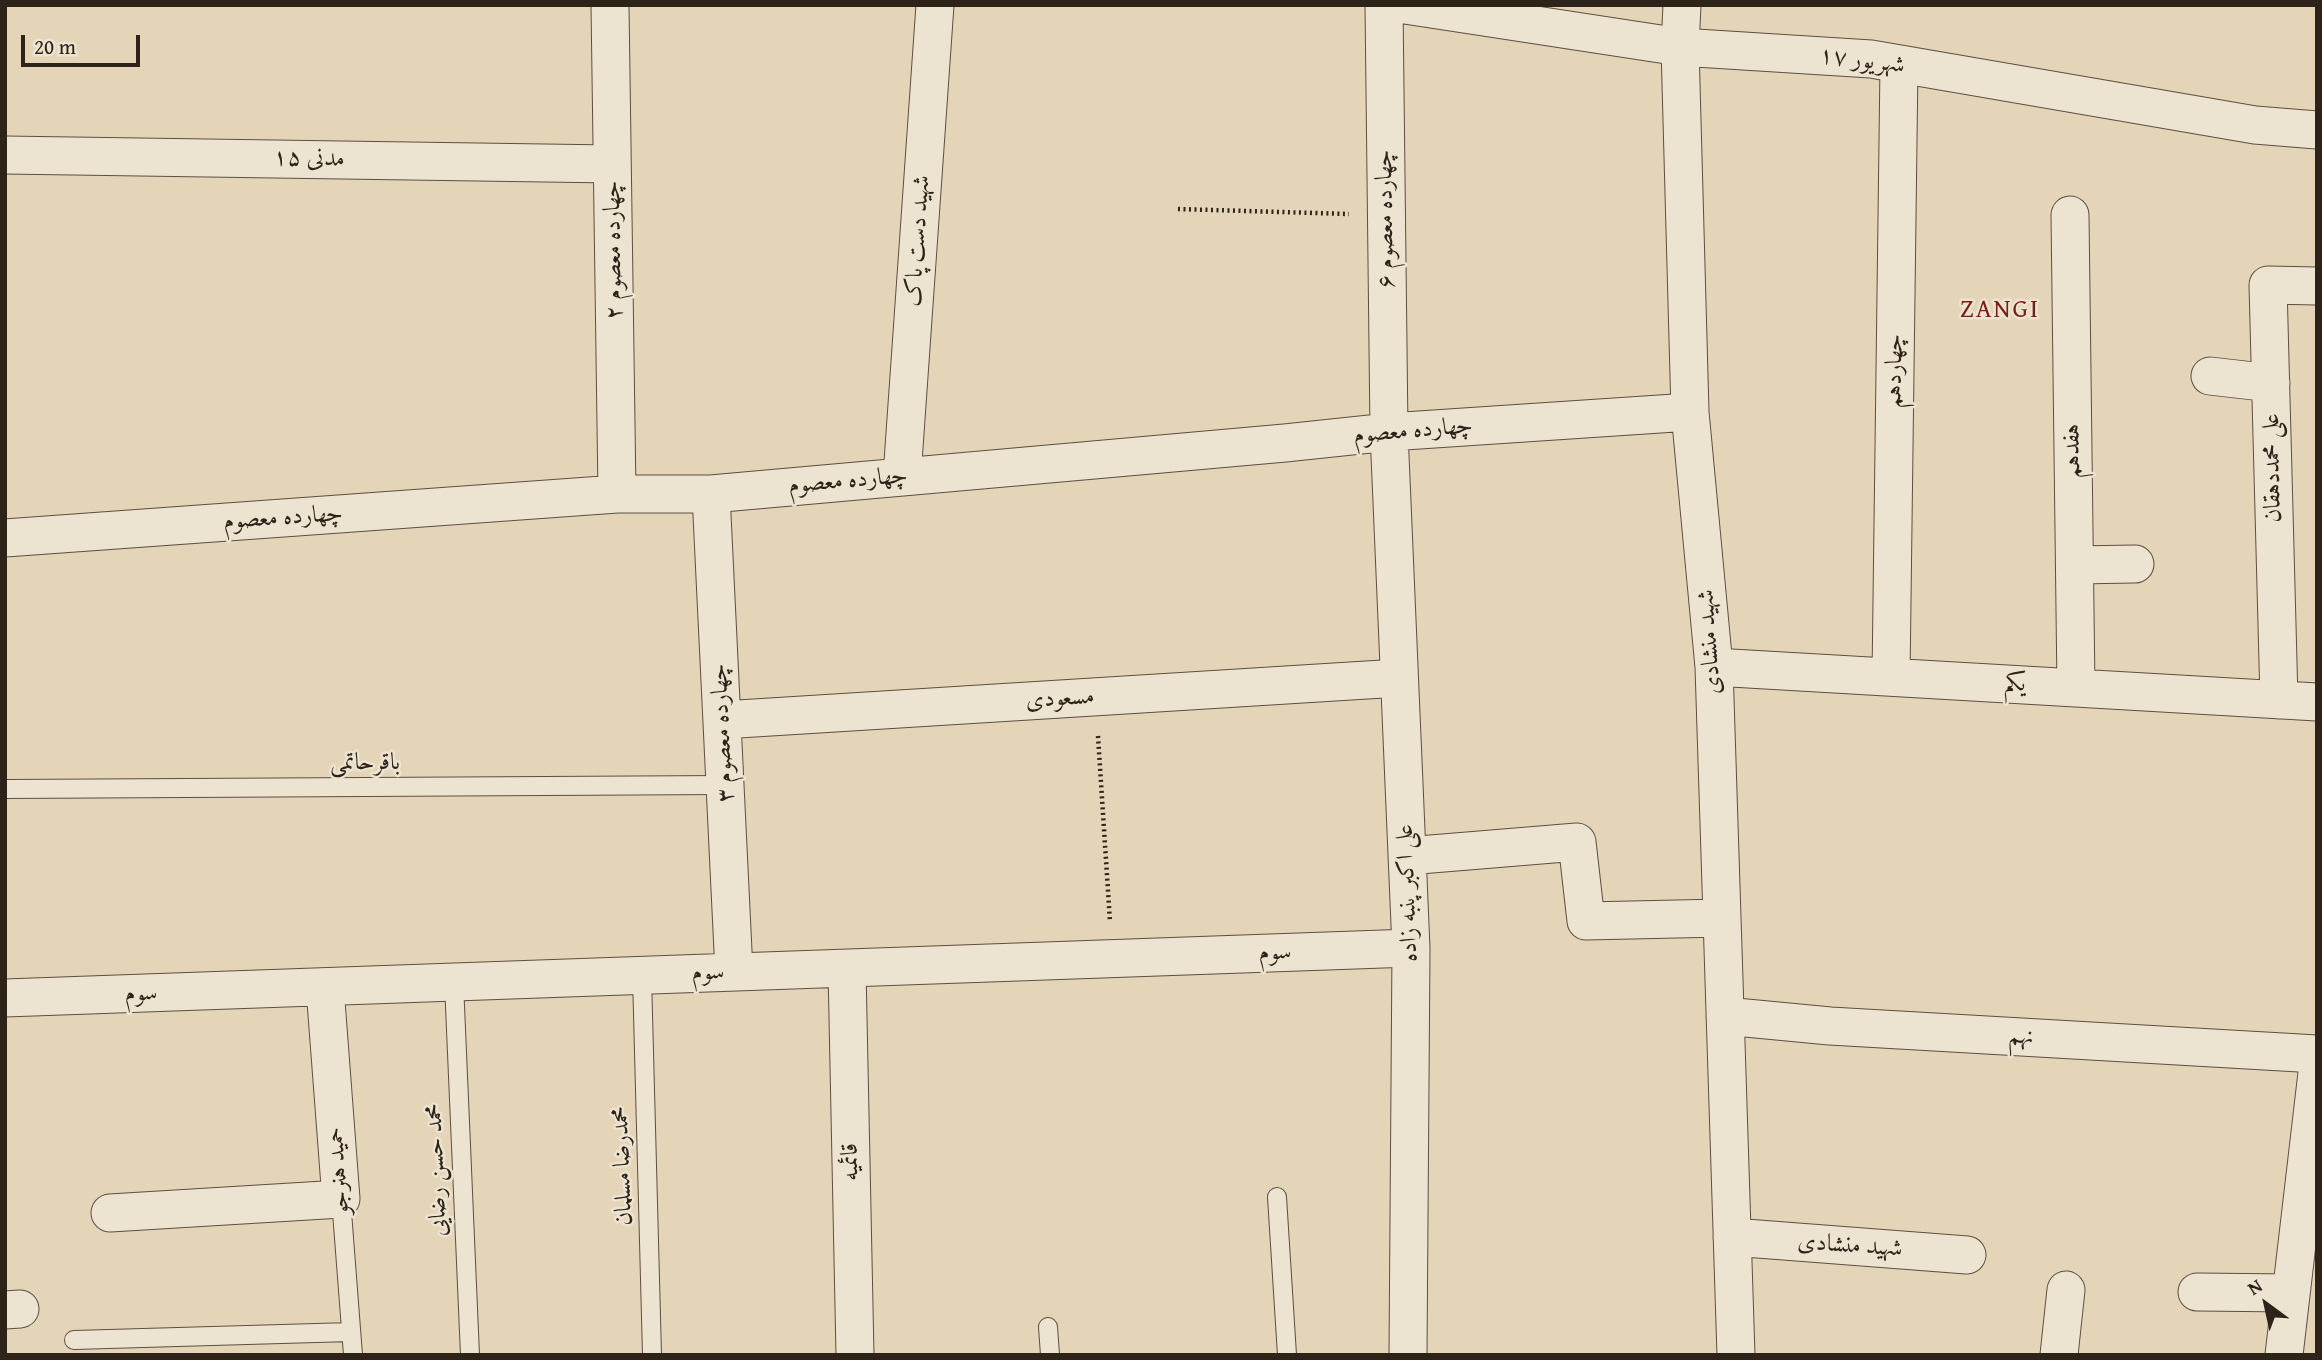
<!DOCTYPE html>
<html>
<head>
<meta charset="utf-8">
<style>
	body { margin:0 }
	#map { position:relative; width:2322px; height:1360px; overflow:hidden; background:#e4d4b8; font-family:"Gentium Book Plus",serif }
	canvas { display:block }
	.frame { position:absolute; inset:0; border:7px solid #2e2319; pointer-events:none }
	.north { position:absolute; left:2231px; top:1269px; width:70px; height:70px; -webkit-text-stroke:5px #ede3d1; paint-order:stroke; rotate:327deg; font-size:19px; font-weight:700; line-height:28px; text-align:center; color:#2e2319 }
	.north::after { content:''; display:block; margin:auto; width:24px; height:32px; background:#2e2319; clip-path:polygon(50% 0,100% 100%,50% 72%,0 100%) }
	.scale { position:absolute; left:21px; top:35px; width:119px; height:32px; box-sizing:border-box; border:4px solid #2e2319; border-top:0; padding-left:9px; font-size:21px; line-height:24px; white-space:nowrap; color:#2e2319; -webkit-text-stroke:5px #ede3d1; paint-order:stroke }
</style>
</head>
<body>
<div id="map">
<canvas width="2322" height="1360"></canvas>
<div class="frame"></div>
<div class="north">N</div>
<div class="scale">20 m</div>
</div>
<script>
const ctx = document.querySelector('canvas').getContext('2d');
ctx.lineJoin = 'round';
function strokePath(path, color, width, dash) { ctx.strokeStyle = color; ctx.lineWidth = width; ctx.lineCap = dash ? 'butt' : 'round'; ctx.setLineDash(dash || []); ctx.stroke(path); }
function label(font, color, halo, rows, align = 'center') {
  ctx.font = font + ' "Gentium Book Plus",Amiri,serif'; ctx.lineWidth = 5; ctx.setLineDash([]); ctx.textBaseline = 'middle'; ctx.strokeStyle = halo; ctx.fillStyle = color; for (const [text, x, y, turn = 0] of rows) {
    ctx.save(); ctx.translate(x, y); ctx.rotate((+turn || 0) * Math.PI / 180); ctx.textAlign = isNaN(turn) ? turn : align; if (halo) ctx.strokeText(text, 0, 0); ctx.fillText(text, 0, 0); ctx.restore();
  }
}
const path = new Path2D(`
	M1178,209l171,5
	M1098,736l12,186`);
const service = new Path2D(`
	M5,789l720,-4
	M642,976l10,379
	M454,983l16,372
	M1277,1197l10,158
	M341,1199l12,156
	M1048,1327l2,28
	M74,1340l277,-8`);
const minor = new Path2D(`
	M610,5l7,489
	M1384,5l5,427 22,516 -3,407
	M1405,5l275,42 191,12 384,66 62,5
	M1682,5l-2,42 10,365 24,255 22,688
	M5,155l607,9
	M2070,215l6,473
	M2210,376l61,7
	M902,476l33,-471
	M711,494l23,478
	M5,538l612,-44h94l574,-51 104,-11 301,-20
	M2075,565l60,-1
	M1714,667l603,35
	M1891,677l8,-612
	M2279,700l-11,-415 49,1
	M722,720l677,-42
	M1407,856l170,-14 9,79 136,-3
	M847,969l8,386
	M5,998l1406,-50
	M1725,1016l105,10 487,28
	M110,1213l231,-14 -16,-211
	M1732,1237l235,18
	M2197,1292l94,1
	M5,1310l15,-1
	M2059,1355l7,-65
	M2284,1355l33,-282`);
const streetNames = [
	["۱۷ شهریور",1862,61,7],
	["مدنی ۱۵",309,159,1],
	["چهارده معصوم ۶",1386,219,-91],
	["شهید دست پاک",918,241,-86],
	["چهارده معصوم ۲",614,250,-91],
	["چهاردهم",1895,371,-89],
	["چهارده معصوم",1413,431,-5],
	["هفدهم",2073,451,-91],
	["علی محمددهقان",2273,468,-91],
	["چهارده معصوم",848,481,-5],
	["چهارده معصوم",283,518,-4],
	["شهید منشادی",1710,642,-94],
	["یکم",2015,684,3],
	["مسعودی",1060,699,-4],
	["چهارده معصوم ۳",723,733,-93],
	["باقرحاتمی",365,763],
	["علی اکبر پنبه زاده",1408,893,-92],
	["سوم",1275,953,-2],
	["سوم",708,973,-2],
	["سوم",141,994,-2],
	["نهم",2021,1037,3],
	["قائمیه",851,1162,-91],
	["محمدرضا مسلمان",623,1166,-92],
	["محمد حسن رضایی",437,1170,-92],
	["حمید هنرجو",339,1171,-94],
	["شهید منشادی",1850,1246,4]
];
const neighbourhoodNames = [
	["ZANGI",2000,310]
];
strokePath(service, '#5c4f41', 20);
strokePath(minor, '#5c4f41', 39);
strokePath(path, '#2e2319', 4.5, [2, 3.5]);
strokePath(service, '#ede3d1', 18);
strokePath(minor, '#ede3d1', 37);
label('24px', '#2e2319', '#ede3d1', streetNames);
ctx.letterSpacing = '2px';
label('26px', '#7a1f14', '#ede3d1', neighbourhoodNames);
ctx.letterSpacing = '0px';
</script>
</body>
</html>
